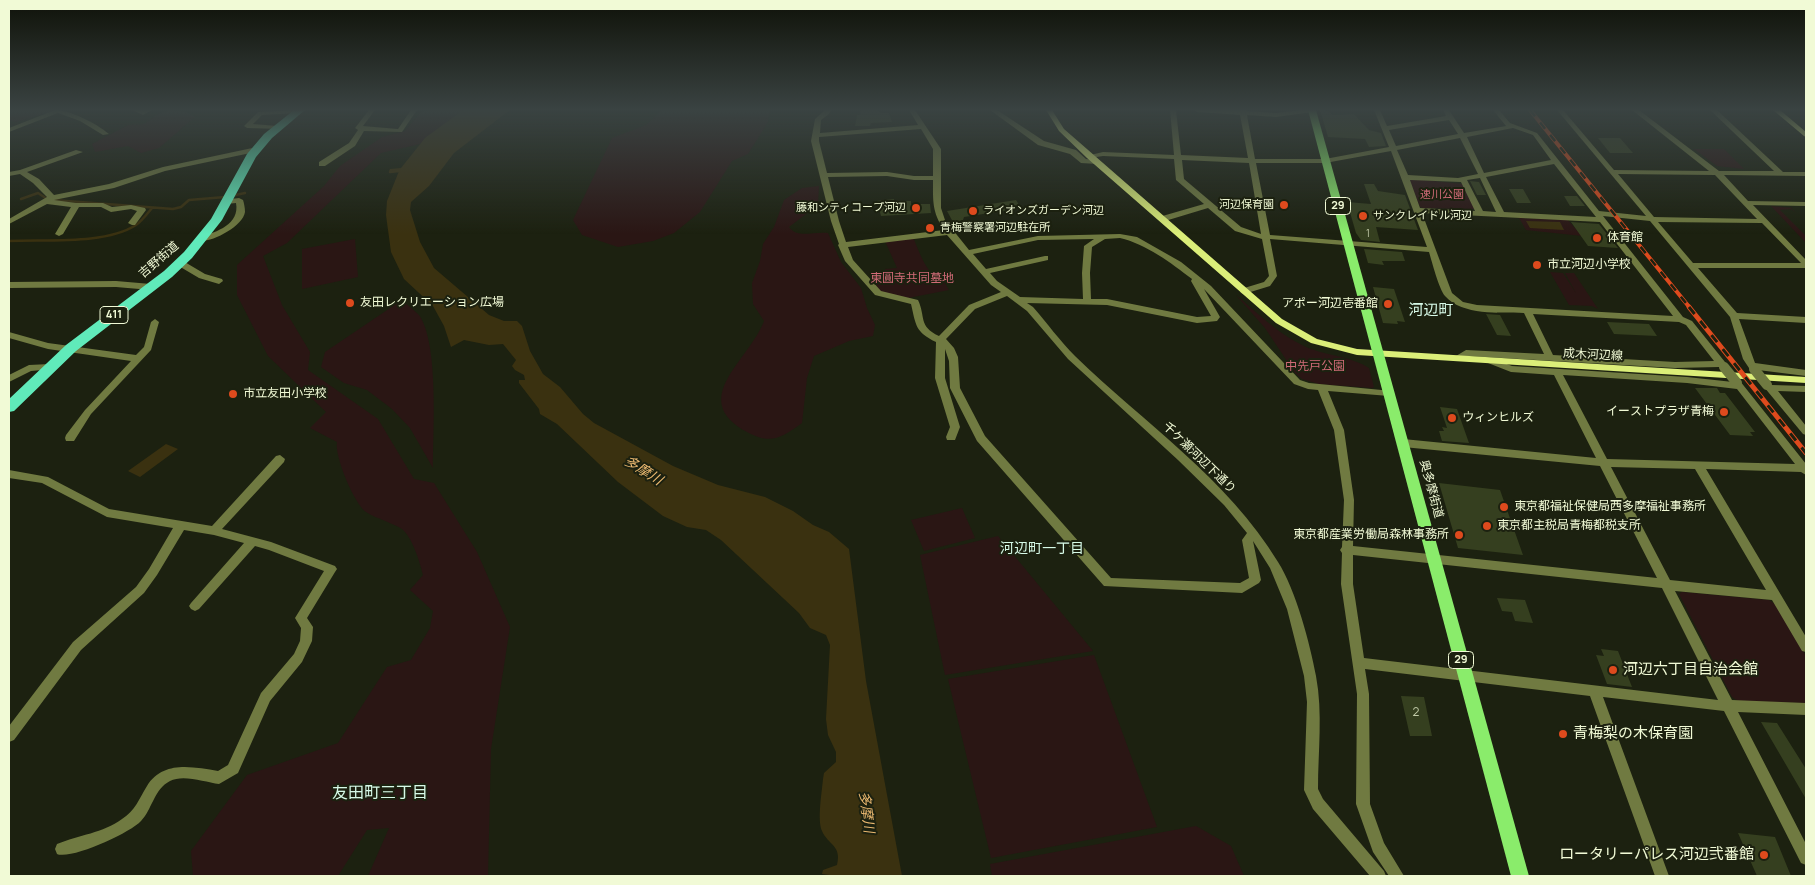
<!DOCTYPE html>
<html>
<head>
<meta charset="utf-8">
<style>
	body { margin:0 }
	#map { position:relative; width:1815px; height:885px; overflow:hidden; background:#1c2110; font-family:Manrope,sans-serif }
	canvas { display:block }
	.frame { position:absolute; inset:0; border:10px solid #f1fad6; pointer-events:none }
</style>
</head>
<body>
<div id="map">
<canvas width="1815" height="885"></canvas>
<div class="frame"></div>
</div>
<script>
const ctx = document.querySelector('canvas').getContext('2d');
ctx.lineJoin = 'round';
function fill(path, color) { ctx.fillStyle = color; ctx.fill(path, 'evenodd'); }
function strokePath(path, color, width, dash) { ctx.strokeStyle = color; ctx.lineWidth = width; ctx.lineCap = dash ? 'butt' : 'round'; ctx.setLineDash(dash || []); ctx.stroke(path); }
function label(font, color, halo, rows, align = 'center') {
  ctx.font = font + ' Manrope,"Noto Sans JP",sans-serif'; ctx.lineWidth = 4; ctx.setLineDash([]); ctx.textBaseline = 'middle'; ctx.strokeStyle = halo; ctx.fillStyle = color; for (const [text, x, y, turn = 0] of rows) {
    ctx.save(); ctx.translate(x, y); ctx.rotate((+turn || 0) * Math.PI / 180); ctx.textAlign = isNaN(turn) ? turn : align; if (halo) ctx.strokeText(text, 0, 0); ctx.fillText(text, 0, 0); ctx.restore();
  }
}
const green = new Path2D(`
	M9,110h49l-42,12 -7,-2z
	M170,110l16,2 9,5 -36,31 -18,5 -13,-7 -33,6 -3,-8 36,-19 16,-1 14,-10z
	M429,110h34l-43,34 -39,9 -94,90 -24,13 19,49 28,47 -2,18 70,49 36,60 20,4 43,69 33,75 -19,122 -3,127h-120l21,-48 -22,2 -29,46h-145l-2,-25 56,-76 91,-32 49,-76 24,-7 19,-32 3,-17 -23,-21 13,-15c-3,-13 -11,-38 -21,-46 -11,-7 -25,-10 -36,-17 -11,-7 -32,-56 -29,-70l-27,-14 16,-16 -58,-56 -31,-61v-30l87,-79 16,-20 42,-29 23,-6 16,-19z
	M662,110h108l-2,12 -20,32 -16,7 -32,51 -26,21 -21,8 -35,6 -36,-12 -9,-15 39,-82 34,-13z
	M1694,149h30l20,20 -27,-3z
	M1412,179l51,5 12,25 -52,-1 -3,-1 -10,-26z
	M819,186l-1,19 -29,22c8,12 25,4 39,6l13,29 20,26 6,20 8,17 -2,11 -24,5 -35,15 -7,22 -5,45c-21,15 -31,22 -55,9 -60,-33 2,-71 17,-111l-11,-17 -1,-21 8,-22 3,-17 11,-17 10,-27 18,-12z
	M1771,206l23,2h-3l5,5 -5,-4 -11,1 26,26v7z
	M1519,218l49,2 14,16 -56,-6z
	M913,237c6,14 14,40 30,43l6,10 -41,8 -29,-6 -11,-11 20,-2 -3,-10 12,-1 -12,-27z
	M355,239l3,38 -56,12v-40z
	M1550,272l13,1 13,20 -11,-20h9l24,36 -6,-3 -23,-1z
	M1236,295c24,20 45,42 75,54 20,7 41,8 58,19l5,19 -2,1 -53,-4 -17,-5 -7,-6 -30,-45z
	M402,300c5,5 12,10 17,15 20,28 14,117 14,153l-23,-40 -18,-19 -25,-19 -23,-7 -23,-16 4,-15z
	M962,508l13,30 -51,13 -13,-31z
	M998,536l95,115 -148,24 -25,-120z
	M1682,592l87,8 7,5 30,51v47l-68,-2 -6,-4 -53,-103z
	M1094,655l63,172 -166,31 -43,-179z
	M1196,826l35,20 13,30h-252l-2,-12z`);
const water = new Path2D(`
	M463,110h47l-56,43 -25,33 -18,16 -1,8 10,32 14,26 55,47 15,6h13l5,5 8,25 13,23 17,13 23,27 11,9 79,43 45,19 47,12 28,14 20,14 16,7 20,17 17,132 36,195h-66l-14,-2 1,-4 14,-5c5,-20 -9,-20 -15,-34 -5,-11 0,-40 1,-52l1,-6 12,-11v-10l-8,-17 -2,-16 4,-74 -4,-10 -16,-7 -11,-15 -78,-73 -15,-10 -19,-3 -24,-11 -45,-34 -61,-58 -17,-10 -1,-5 -20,-26v-3h6l-1,-5 -9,-5 -3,-4 4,-6 -13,-16 -14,1 -25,-5 -13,7 -7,-21 -11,-20 -29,-27 -13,-27 -5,-37 1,-14 12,-30h-10l1,-2 11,-1 24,-30z
	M1526,221l34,1 4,8 -34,-2z
	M166,444l12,5 -38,28 -12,-6z`);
const stream = new Path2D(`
	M390,172l9,-1
	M231,196l14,-3
	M21,199l17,-6 9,6
	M53,200l120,9 8,-2 8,-7 36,-3
	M9,241c36,-2 96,4 127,-16 6,-4 11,-11 16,-17`);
const building = new Path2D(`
	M861,110h16l4,3h8l3,9 -21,1 -1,3h-15l2,-11h3z
	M1320,110h6l7,5 21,-1 15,16 12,3 5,13 -17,1 -4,-8 -37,-2z
	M1598,138h22l13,15h-23z
	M1470,181l9,1 7,13h-9z
	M1364,184h10l4,7 27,4 13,35 -42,-3 4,15 -19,-2 -5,-7 -9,-31 24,2z
	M1509,189h14l8,14h-14z
	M1564,196h13l8,10h-15z
	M894,199v2h17v3h19l1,9 -50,3 -4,-15z
	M1016,200l5,8 -57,9 -1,3 -10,2 -6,-11z
	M1571,222l28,2 19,24 -30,-2z
	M1364,249l38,3 3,9h-23l2,4 -16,-2z
	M1373,287l21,2 11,33 -8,-1 1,3 -15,-1z
	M1486,314l14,1 11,21 -14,-1z
	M1607,322l42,2 8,12 -43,-2z
	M1695,388h22l3,5h5l30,39h-5l3,4 -23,-1z
	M1440,407l17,2 12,34 -27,-2 -3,-10h5l-2,-4 5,1z
	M1439,483l61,7 23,65 -65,-7z
	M1497,598l28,2 8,23 -18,-2 -3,-9 -10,-1z
	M1601,649l17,2 14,36 -25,-3 -11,-29 8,1z
	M1401,696l23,1 8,39h-22z
	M1761,722l16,1 29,46v30z
	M1738,833l37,4 16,39h-34z`);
const street = new Path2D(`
	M55,110c15,0 41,13 54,24l-6,1 -23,-14 -22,-8 -49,19v-4z
	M132,110h20l-9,5z
	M297,110l3,2 -1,1 -37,2 -9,9 25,2 3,2 -1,1 -33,-1 -3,-2 14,-14z
	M369,110h6l-12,16 35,3 13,-19h6l-15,22 -38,-1 -9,15 -30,20h-6v-4l30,-19 9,-13 -3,-2z
	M825,110h6l-2,4 -8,6 -1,13 98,-8 -9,-15h6l26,39v59l4,12 24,30 69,-14 82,-2 17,3 44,25 30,24 89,94 9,3 83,8 2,2 -2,2 -3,1 -61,-5 16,39 10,70 -1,46 304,32 -57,-112 -197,-19 -5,-4 5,-4 193,19 -42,-83 -43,-3 -23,-9 -2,-2 5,-3 21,8 175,11 46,5 4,-2 3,1 66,83v11l-5,-3 -95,-3 100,168v15l-4,-1 -30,-51 -97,-9 57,109 74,3v12l-68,-3 68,132v21l-5,-2 -77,-152 -121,-14 66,179h-14l-65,-180 -225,-27 4,25 1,110 14,39 20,33h-15l-16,-24 -17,-48 1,-110 -16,-110 1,-31 -2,-3 2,-3 2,-47 -10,-70 -16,-40 -10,-1 -14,-5 -90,-95 16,28 -3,4 -20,2 -90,-18 -80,-2 6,4c14,16 27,34 42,49 69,67 152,122 203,206 18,28 32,82 38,114 7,37 2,76 2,113l5,10 61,72 2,5h-16l-57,-67 -9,-19 3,-88 -3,-26 -17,-67 -17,-41 -17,-27 8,39 -2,3 -17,10 -138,-7 -127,-145 -27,-53 -1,-27 -4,-12v29l15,49 -5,13h-8l-1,-3 4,-10 -15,-49 1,-36c-21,-10 -20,-17 -25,-38l-36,-9 -30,-34 -7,-16 1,-1 -8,-23 -20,-80 4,-22zM921,129l12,20v27h-19l-27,-4 -60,1 -8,-32v-4zM887,176l27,4h19c0,21 -1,32 11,50l-98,12 -7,-21 -11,-44zM947,235l44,50 10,7 -32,13 -30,31c-21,-10 -13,-19 -21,-36l-37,-9 -28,-31 -5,-13zM1120,238c26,6 51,25 72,41l-1,2 20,35 -14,1 -90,-18h-16l-1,-26 2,-26 13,-8zM1094,239l-10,7 -2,27 1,26 -63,-2 -23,-16 -7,-8 58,-13v-4h-3l-59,13 -13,-15 65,-14zM1007,296l20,15 41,48 110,101 46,45 23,28 -5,7 7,38 -9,5 -129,-5 -126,-142 -25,-48 -2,-31 -4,-9 -8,-9 29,-30zM1563,375l124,8 50,6 58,75 -188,-5zM1611,467l84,2 71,121 -96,-10zM1353,555l309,33 56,112 -354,-42 -11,-74z
	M990,110h7l47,31 32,9 10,9 11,1 4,2 -4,2 -16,-1 -11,-9 -32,-9z
	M1170,110h6l5,45 67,3 -8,-43 -43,-3 -3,-2h52l1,1 29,2 24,-3h16l-3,2 -37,5 -29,-2 8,44h70l64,-12 -15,-37h6l7,16 59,-10 -3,-6h6l15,23 42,-7 -13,-16h6l11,13 27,10 62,78 47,5 -89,-106h6l51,60 95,1 -77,-61h7l80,61h55l-64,-61h7l66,62h23v4l-82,-1 24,26 58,1v4l-53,-1 53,55v8h-108l39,45 69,4v6l-67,-4 16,44 51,7v6l-48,-6 -4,2 -3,-1 -8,-12 -13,-42 -80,-96 -47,-5 80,101 9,4 33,41 4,5 -2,2 -3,1 -5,-3 -44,1 -207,-12 -9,5h-6l-2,-2 15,-9 78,4 -20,-41c-25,-1 -61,3 -79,-17 -6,-7 -13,-34 -16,-44l-159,-13 7,37 -7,10 -26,8 -3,-1 -1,-2 1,-2 23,-7 5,-6 -7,-37 -27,-8 -27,-23 -43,13h-6v-4l45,-13 -28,-24 -2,-21 -71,-3 -13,2 -4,-2 17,-4 71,3zM1449,120l9,14 -62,12 -7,-16zM1513,128l20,7 18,25 -67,13 -17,-36zM1460,138l18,36 -20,4 -50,-3 -11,-25zM1391,151l36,96 -157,-12 -14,-72h69zM1182,160l67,3 12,71 -20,-7 -57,-48zM1554,164l42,53 -92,-5 -18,-35zM1618,174l97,1 42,44 -103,-2zM1480,178l16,34 -13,-1 -16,-31zM1410,180l51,2 14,29 -55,-3zM1422,213l178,9 73,94 -196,-11 -14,-3 -11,-9zM1658,222l104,1 39,40h-108zM1533,314l146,8 7,3 28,36 -39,1 -122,-7z
	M257,147l4,2 -1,2 -95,20 -51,17 -60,12 22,3h27l9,4 19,-2 14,3 1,2 -11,15h-3l-4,-2 9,-12 -6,-2 -20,3 -10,-5h-22l-16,27 -4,2 -4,-2 16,-27 -24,-3 -38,20v-5l38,-22 -14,-14 -13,-9 -11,2v-4l11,-2 56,-20 7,2 -56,20 12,7 15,16 55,-11 54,-17z
	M239,198l4,2c1,3 2,8 2,12 -2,14 -32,30 -45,29v-4c17,-5 40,-13 36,-34l-10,1 -4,-2 1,-2z
	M177,261h6l22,13 17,5 1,2 -4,3 -20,-6 -22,-13z
	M116,281l35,3 4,3 -4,3 -35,-3 -107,1v-6z
	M155,319l4,3 -8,28 -60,64 -17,27h-8l-1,-3 1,-3 19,-25 46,-49 -83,-12 -39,-11v-6l39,11 88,12 8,-8 7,-25z
	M50,364l5,3 -2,2 -22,2 -22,11v-7l20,-10z
	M1767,382l5,3 34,1v6l-28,-1 28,35v9l-3,-1 -39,-47 -2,-2z
	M280,455l5,4 -1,3 -62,67 49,13 64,24 2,3 -2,3 -28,46 6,9 -1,14 -10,21 -32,39 -32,72 -19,11c-14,-2 -36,-10 -49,-3 -16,8 -18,29 -29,40 -11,12 -70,39 -84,33l-2,-5 2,-5c22,-9 46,-11 65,-25 13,-8 17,-20 25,-33 16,-26 46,-19 71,-15l10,-6 33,-72 33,-39 6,-13 1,-13 -6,-10 29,-47 -55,-21 -14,-4 -56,63 -4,2 -4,-2 -2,-3 2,-3 53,-60 -30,-8 -30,-5 -27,45 -13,18 -63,57 -67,90 -5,2v-16l64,-84 63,-55 13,-18 24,-41 -66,-11 -65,-34 -33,-5v-8l39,7 61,32 103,17 64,-70z`);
const secondary = new Path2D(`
	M1046,110h6l12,19 218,190 35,20 40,10 449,28v6l-449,-28 -46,-12 -35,-20 -189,-165 -28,-27z
	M1773,110h7l26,22v5l-2,-1z`);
const primary = new Path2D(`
	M1308,110h8l213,766h-18z`);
const highway = new Path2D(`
	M294,110h11l-33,28 -16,19 -34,63 -30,38 -20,19 -96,74 -62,60 -5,1v-13l57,-54 98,-74 20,-19 27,-33 36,-65 17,-20z`);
const railFar1 = new Path2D(`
	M1530,110l160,198`);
const rail = new Path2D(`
	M1689,307l117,146`);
const streetBridge = new Path2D(`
	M1724,367l13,16
	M1754,369l13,16`);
const markers = [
	[1284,205,5,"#de4a1d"],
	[916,208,5,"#de4a1d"],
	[973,211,5,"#de4a1d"],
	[1363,216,5,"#de4a1d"],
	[930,228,5,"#de4a1d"],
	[1597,238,5,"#de4a1d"],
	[1537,265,5,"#de4a1d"],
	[350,303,5,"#de4a1d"],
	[1388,304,5,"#de4a1d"],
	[233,394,5,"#de4a1d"],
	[1724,412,5,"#de4a1d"],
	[1452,418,5,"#de4a1d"],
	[1504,507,5,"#de4a1d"],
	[1487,526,5,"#de4a1d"],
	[1459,535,5,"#de4a1d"],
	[1613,670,5,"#de4a1d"],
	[1563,734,5,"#de4a1d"],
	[1764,855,5,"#de4a1d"]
];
const numberNames = [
	["1",1368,234]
];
const farParknames = [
	["速川公園",1442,195]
];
const farPoinames = [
	["河辺保育園",1274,205,"right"],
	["藤和シティコープ河辺",906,208,"right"],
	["ライオンズガーデン河辺",983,211],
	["サンクレイドル河辺",1373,216],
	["青梅警察署河辺駐在所",940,228]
];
const shields = [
	[1338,206,25],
	[114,315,28],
	[1461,660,25]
];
const shieldNames = [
	["29",1338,206],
	["411",114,315],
	["29",1461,660]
];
const poiNames = [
	["体育館",1607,238],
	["市立河辺小学校",1547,265],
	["友田レクリエーション広場",360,303],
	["アポー河辺壱番館",1378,304,"right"],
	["市立友田小学校",243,394],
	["イーストプラザ青梅",1714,412,"right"],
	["ウィンヒルズ",1462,418],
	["東京都福祉保健局西多摩福祉事務所",1514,507],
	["東京都主税局青梅都税支所",1497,526],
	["東京都産業労働局森林事務所",1449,535,"right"]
];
const streetNames = [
	["吉野街道",159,260,-41],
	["成木河辺線",1593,355,3],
	["千ケ瀬河辺下通り",1199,458,44],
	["奥多摩街道",1431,489,75]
];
const parkNames = [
	["東圓寺共同墓地",912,279],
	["中先戸公園",1315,367]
];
const nearNumbernames = [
	["2",1416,713]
];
const waterNames = [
	["多摩川",643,471,32],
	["多摩川",866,812,83]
];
const neighbourhoodNames = [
	["河辺町一丁目",1042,549]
];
const quarterNames = [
	["河辺町",1431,311]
];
const nearPoinames = [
	["河辺六丁目自治会館",1623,670],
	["青梅梨の木保育園",1573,734],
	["ロータリーパレス河辺弐番館",1754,855,"right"]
];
const nearNeighbourhoodnames = [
	["友田町三丁目",380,794]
];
fill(green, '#2a1614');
fill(water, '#3a3110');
strokePath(stream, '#3a3110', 2.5);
fill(building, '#353f1f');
fill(street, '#707a41');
fill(secondary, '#dbee79');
fill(primary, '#8aec6b');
fill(highway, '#60eaba');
strokePath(railFar1, '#de4a1d', 4);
strokePath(rail, '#de4a1d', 5);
strokePath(railFar1, '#1c2110', 2.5, [8]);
strokePath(rail, '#1c2110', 3, [9]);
strokePath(streetBridge, '#707a41', 10);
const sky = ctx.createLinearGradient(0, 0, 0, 234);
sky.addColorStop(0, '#0f1209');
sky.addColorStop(0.47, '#3a4342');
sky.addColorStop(1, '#3a434200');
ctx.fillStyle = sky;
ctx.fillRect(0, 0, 1815, 234);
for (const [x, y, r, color] of markers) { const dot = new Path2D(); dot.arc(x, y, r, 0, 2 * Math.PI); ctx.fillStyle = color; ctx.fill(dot); strokePath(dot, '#1c2110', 2); }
label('10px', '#c2cba8', null, numberNames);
label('11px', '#d06b77', '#1c2110', farParknames);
label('11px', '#f1fad6', '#1c2110', farPoinames, 'left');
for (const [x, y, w] of shields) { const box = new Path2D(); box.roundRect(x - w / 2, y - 8.5, w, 17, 4); ctx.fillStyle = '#1c2110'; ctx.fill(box); strokePath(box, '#f1fad6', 1); }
label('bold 11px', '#f1fad6', null, shieldNames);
label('12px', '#f1fad6', '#1c2110', poiNames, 'left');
label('12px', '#f1fad6', '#1c2110', streetNames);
label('12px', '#d06b77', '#1c2110', parkNames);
label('12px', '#c2cba8', null, nearNumbernames);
label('italic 14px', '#edba71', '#1c2110', waterNames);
label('14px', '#d7fae8', '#1c2110', neighbourhoodNames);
label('15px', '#d7fae8', '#1c2110', quarterNames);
label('15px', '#f1fad6', '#1c2110', nearPoinames, 'left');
label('16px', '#d7fae8', '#1c2110', nearNeighbourhoodnames);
</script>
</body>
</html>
